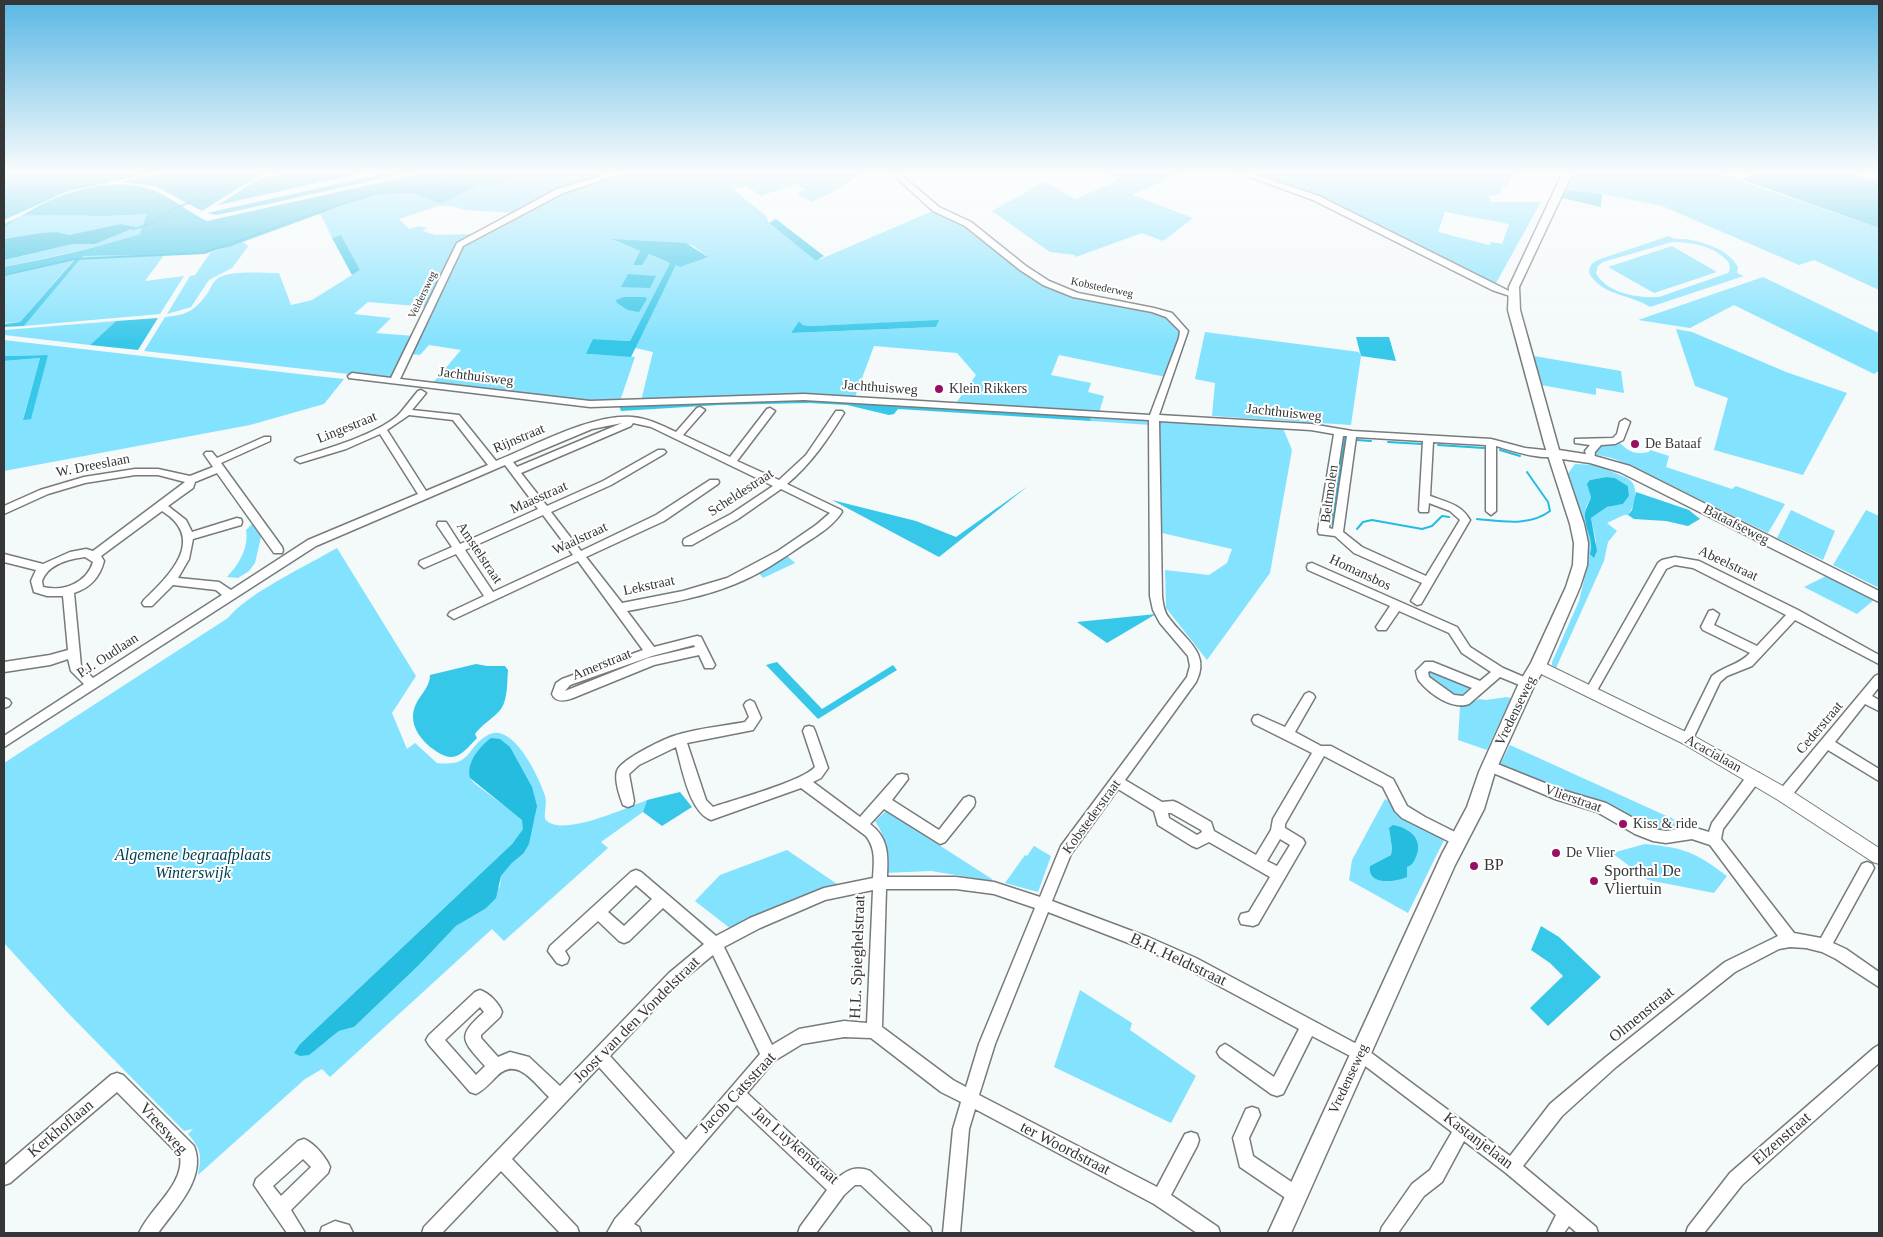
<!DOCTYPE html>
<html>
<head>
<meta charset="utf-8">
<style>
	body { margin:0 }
	#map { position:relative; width:1883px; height:1237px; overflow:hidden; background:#f4f9fa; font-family:"Times New Roman",serif }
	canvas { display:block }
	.frame { position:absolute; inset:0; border:5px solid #353637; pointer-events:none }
</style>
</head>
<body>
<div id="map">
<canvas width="1883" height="1237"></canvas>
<div class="frame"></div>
</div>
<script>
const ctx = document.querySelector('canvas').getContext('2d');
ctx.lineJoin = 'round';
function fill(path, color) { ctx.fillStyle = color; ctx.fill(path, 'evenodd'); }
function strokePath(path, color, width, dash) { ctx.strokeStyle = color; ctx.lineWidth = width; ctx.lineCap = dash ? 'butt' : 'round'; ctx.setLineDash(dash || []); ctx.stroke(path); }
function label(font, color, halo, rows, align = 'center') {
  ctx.font = font + ' "Times New Roman",serif'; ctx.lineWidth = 4; ctx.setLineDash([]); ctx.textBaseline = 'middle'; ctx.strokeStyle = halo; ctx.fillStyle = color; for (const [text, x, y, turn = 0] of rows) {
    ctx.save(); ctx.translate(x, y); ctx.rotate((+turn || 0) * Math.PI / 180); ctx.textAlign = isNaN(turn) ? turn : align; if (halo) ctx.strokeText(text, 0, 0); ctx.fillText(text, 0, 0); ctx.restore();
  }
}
const green = new Path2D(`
	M514,172h104l-29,8 -70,33 -54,-3 -13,-4h-14l-39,13 10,10 10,-3 8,2 -4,3 12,4 45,-1 -16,8 -36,65 -60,-5 -14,12 37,4 -15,15 38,3 -21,43 -249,-28 21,-34c23,-2 31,-7 44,-26 2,-5 5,-10 9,-13 13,-8 45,-5 61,-5l12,32 21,-5 48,-30 -19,-34 -9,2 -12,-25 60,-19 32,-1 29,11 38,-19 34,-9z
	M627,172h237l-35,22 -18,8 -14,-8 8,-5 -9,-5 -35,12 -14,-10 -14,3 33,27 3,7 47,38 119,-51 33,17 48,40 61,30 78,15 15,6 9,10 1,5 -14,44 -107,-22 -8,20 40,8 -3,9 16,4 -5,17 -143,-10 20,-28 -19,-22 -83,-7 -19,51 -214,4 12,-49 -18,-4 2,-7 39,-76 31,-9 -15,-11 -80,-5 28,11 -7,14 16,-11 21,9 -40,78 -37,-2 -4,15 46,3 -15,44h-33l-155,-17 29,-34 -32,-5 -9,10 -10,-1 54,-109 89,-49zM799,321l4,4 8,1 127,-5 -2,6 -145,6z
	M1105,172h78l-51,23 61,23 -30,23 -21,-8 -66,24 -1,-2 -25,-3 -58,-41 52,-29 31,17 42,-18z
	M1249,172h265l-7,14h-4l-4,8 -11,2 3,6h50l-46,83 -177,-89zM1445,212l64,12 -7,20 -11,-2 -2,3 -51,-13z
	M1575,172h139l165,56v62l-65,-30 -15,5 -137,-59 -60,-12 -35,-4z
	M147,214l-6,20c-45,14 -91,23 -137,33v-7l69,-16 29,-3 10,-6 23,-8 -15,-3 -51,11 -12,-3 -53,7v-11l18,-13 87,1z
	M1669,236c5,4 10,3 16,3 19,3 43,10 53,28l-1,6 7,3 -94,31c-20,-13 -48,-11 -61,-34 0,-8 4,-11 11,-14zM1672,242c20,0 44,4 57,21l1,6 -2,4 -69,24c-21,1 -52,-3 -63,-24l2,-7 5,-4z
	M243,242l5,4 -1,2 -15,20 -23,12 -18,27 -24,7 23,-38 5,-1 16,-23z
	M1672,246l45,26 -63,21 -46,-26z
	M165,254l-20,27 39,-5 -24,38 -136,12 59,-70z
	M76,257l-56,65 -16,1v-49z
	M1763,277l116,56v38l-5,3 -140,-69 -44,23 -52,-8z
	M116,321l-26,24 -86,-10v-5z
	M1676,329l16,3 94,40 61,21 -44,82 -89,-25 14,-52 -33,-12z
	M1205,332l154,20 2,4 -10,69 -139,-9 3,-33 -20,-4z
	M4,340l312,36 28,3 -20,25 -74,21 -246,46v-110l36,-3 -17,61 25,-64 -44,1z
	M1534,356l87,15 3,22 -28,-5v7l-55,-10z
	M1090,417l61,3v5l-60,-4z
	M1159,421l124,7 9,22 -22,123 -63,87 -41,-52 -1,-38 44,5 18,-12 5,-14 -70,-16z
	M1620,443c9,9 16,12 29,9l1,-2 19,6 -3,11 66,22 4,-3 49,18 -17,29 -136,-67 -20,-8 -19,-4 7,-10z
	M1575,464l21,1 31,13c13,7 9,26 1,37h-4l-17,8 10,8 -9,11 -4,19 -48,107 -4,-3v-3l27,-61 9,-37 -21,-89zM1607,477l8,1 13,8 1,10 -6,8 -16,3 -16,11 5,23v15l-11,-33 1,-16 5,-10 -1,-17z
	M1791,510l44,21 -12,29 -46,-22z
	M1866,510l13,6v72l-46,-23z
	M252,524l9,13 -6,26 -6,8 -11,7 -11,-1c12,-13 22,-29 19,-47z
	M337,548l79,128 -24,37 15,36 8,-6 22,20c36,4 28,-15 51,-28 24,-14 50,40 56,58 4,9 0,17 1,26 15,20 83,-12 102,-19l-4,12 -42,30 7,6 -104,93 -12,-12 -162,148 -8,-8 -17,10 -107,96c4,-20 3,-26 -10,-41l5,-5 -9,2 -117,-119 -63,-69v-180l224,-145c20,-25 80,-53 109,-70zM470,769l65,47 -4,11 -2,17 -5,9 -12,10 -11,13 -1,10 -15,23 -29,17 -37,39 -65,62 -15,4 -11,9 -33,13 5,-9 212,-200 11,-15v-9l-49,-37 -4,-5z
	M785,554l10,9 -32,15 -6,-7z
	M1828,575l47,24 -18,15 -53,-27z
	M1431,670h4l37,18 -9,9c-10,-1 -35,-13 -35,-26z
	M1507,697l4,1 -24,52 -29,-10 2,-33 19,-8 7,1z
	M1510,745l172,78 -2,5 -15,5 -14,-1 -152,-66z
	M1385,799l60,39 -37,75 -59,-33 3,-20zM1389,828l18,49 -37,-11 21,-11 1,-7z
	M886,811l106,68v2l-61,-10 -47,2c2,-23 4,-32 -9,-52z
	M1645,844c40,4 50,8 82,32l-13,17 -66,-13 -36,-27z
	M1034,846l17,10 -13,36 -33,-9 20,-28 2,1z
	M787,850l53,36 -47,14 -62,29 -36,-28 25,-26z
	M1080,990l52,33 -2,7 66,46 -25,47 -117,-56z`);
const forest = new Path2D(`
	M4,172h150l-88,20 -62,28z
	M166,172h102l-23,12 -43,27 -47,-25 -32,-4z
	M292,172h74l-148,33 41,-26z
	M391,172h20l-170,38 -25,5 -9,-2z
	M428,172h86l-1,4 -21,11 -13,-2 -38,19 -29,-11 -32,1 -39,12 -112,41 -34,7 -112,2 -59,70 -20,1v-3l16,-2 56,-64 -72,16v-7c46,-9 92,-19 136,-33l7,-20 -38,2 -87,-1 -18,13v-4c15,-6 29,-16 44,-23 30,-13 71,-23 102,-12 20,7 38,23 57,32z
	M1751,172h95l23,7 10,-1v50l-136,-48z
	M1567,190l35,4 -1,13 -39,-9z
	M776,219l48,37 -8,5 -47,-38z
	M341,235l19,35 -8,5 -20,-37z
	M611,239l75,4 22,14 -28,10 -4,-2 -45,92 -42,-3h-3l7,-15 37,2 40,-78 -21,-9 -7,11h-9l7,-14z
	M628,274l28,2 -6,12 -29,-1z
	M624,297h21l2,2 -8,13 -11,-2 -11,-7 -1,-3z
	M158,318l-20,32 -48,-5 26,-24z
	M939,320l-3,7 -145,6 8,-12 4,4 8,1z
	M1356,337h33l7,24 -35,-5z
	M48,355l-17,64 -8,1 17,-62 -36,3v-5z
	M803,399l287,18 1,4 -193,-12 -4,5 -5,1 -42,-10 -38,-2 -90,2 -98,6 -2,-5z
	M1028,486l-89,71 -107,-57 84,21 40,16z
	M1636,492l53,18 11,9 -12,7 -22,-5 -32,-2 -6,-4 4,-5z
	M1156,614l-49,29 -30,-21z
	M777,662l45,47 71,-44 4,5 -79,49 -52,-54z
	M476,664l11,2h18l3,4c-1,11 0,29 -7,39 -7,9 -19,15 -26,25l2,4c-12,12 -20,26 -38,15 -17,-10 -34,-30 -22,-51 5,-9 13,-16 13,-27z
	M680,792l12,15 -30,19 -19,-14 4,-12z
	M1541,926l18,11 42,40 -53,49 -18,-18 33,-32 -13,-13 -19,-13z`);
const water = new Path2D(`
	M120,224l16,3 -41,17h-22l-69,16v-21l38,-6 15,-1 12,3z
	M1607,477l8,1 13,8 1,10 -6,8 -16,3 -16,11 6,33 -3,7 -4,-4c5,-13 -5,-23 -5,-37 -1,-7 4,-13 6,-20l-4,-13 3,-4z
	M491,738l9,1 10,8 22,40 5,19 -8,38 -5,9 -12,10 -11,13 -5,22 -11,11 -29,17 -37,39 -65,62 -15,4 -30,24 -9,1 -6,-3 6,-9 212,-200 11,-15 -1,-9 -52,-42c-4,-15 9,-31 21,-40z
	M1393,825c17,3 32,15 22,34 -2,4 -3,6 -8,8v10c-11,5 -40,9 -37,-11l21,-11 1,-7 -3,-20z`);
const stream = new Path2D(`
	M133,229c19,-4 23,-9 38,-18 8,-5 18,-8 26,-11h3l2,3 10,-1 7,-12 20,-14 -2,-4
	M4,275l71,-16 129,-6 158,-56 16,-4 34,-1 66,-20
	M1357,440l14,1
	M1388,442l34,2
	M1438,445l46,3
	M1500,450l20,6
	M1477,519c24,2 52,8 73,-8l-2,-9 -21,-30
	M1332,524l13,-86
	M1357,529l6,-7 9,-2 50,9 10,-3 10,-10 7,1`);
const minor = new Path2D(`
	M615,172h12l-64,21 -100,53 -63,133 190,22 214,-7 346,21 29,-77 1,-7 -14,-14 -14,-5 -79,-15 -30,-12 -23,-15 -55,-44 -32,-15 -43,-39h8l41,35 32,15 55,44 23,15 29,12 76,15 18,5 16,18 -29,84 152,9 41,7 139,8 34,9 29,3 5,3c-10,9 -50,-4 -63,-8v65l-5,4 -5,-4v-66l-53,-3 -3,54c16,6 31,8 40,24l-49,84 -4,1 -6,-4 11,-18 -68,-30 -19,-17 -16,-2 -1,-3 16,-97 -23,-4 -152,-9 3,175c1,8 2,16 7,22 16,22 42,35 27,64l-71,98 37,22 11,-1 5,2 33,19 3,9 42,24 15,-25 2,-11 39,-66 -58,-29 -2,-4 2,-4 4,-1 27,12 20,-33 4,-2 4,2 2,3 -20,35 26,14h10l62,33 14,27 18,11 38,19 2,4 -2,4 -5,2 -56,-28 -7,-7 -12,-24 -59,-31 -39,68v4l18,11 2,4 -47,81 -5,2 -12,-2 -2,-5 2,-5 8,-2 21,-35 -61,-35 -12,6 -5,-2 -34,-21 -4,-14 -36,-22 -47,65 -19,47 96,36 48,21 170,91 144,107 40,-52 56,-47 119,-95 53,-26 -68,-91 -18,-6 -26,4 -13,-2 -18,-7 -38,-22 -42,-13 -69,-29 -2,-4 2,-4 4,-1 72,29 44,13 47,26 13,2 26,-4 17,5 3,-9 37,-50 5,-1 5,1 1,4 -1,4 -36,48 -2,10 73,94 27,5 41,-74 5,-2 5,2 2,4 -2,4 -39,71 13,6 33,23v15l-43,-28 -14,-7 -16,-4 -16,-1 -11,2 -44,23 -119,95 -54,49 -39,50 73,61 2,6h-21l-8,-7 -5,7h-17l9,-18 -50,-42 -42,-32 -22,41 -18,14 -26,37h-18l2,-6 30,-43 18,-14 22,-38 -96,-73 -44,-23 -29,58 -6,2 -6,-2 -51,-37 -3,-5 3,-5 5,-3 5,3 44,30 25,-48 -113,-61 -42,-19 -96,-37 -53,132 -16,51 178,92 28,-53 6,-2 6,2 2,6 -2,6 -26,49 47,32 2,6h-23l-43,-29 -179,-95 -6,20 -9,104h-17l10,-104 8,-27 -20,-10 -70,-54 -27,-1 -42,7 -28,17 -27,32 91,85c10,-9 19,-12 32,-7l60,56 2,6h-20l-51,-48h-6l-11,10 -28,38h-18l2,-6 27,-37 -90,-85 -103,119 5,3 2,6h-34l8,-14 60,-67 -76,-85 -87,92 65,68 2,6h-19l-59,-62 -59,62h-20l2,-6 125,-130c-15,-14 -32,-41 -52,-21 -7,7 -13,14 -21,18l-6,-2 -41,-47 -3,-5 3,-5 46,-43 5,-2c9,3 19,13 22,22l-2,5 -19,18v3l17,19 12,-5 19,5 31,29 109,-113 35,-29 -41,-36 -34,33 -5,2 -5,-2 -21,-20 -33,30 4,7 -2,5 -5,2 -5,-2 -9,-12 2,-5 81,-74 5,-2 5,2 75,64 34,-18 74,-30 49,-10c1,-16 3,-29 -7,-42l-65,-48 -90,32c-22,-8 -29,-53 -35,-73l-37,18 -10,9 5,27 -1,4 -5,2 -5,-2c-3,-8 -9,-25 -6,-34 4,-12 50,-34 63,-37 21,-6 44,-8 65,-12l4,-5 -5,-12 2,-3 4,-2 4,2 7,16 -8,12 -66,13 19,57 7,7c21,-7 90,-26 102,-40l-12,-36 2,-4 4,-1 4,1 2,4 13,37 -7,10 -8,4 47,35 37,-42 5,-1 5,1 1,4 -16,21 47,30 25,-32 5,-2 5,2 1,4 -1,4 -29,36 -5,2 -56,-35 -14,15c19,14 18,32 17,53h69l38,5 46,15 21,-51 126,-169 3,-11 -2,-10 -28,-33 -7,-13 -3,-14 -1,-176 -345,-20 -214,7 -241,-29 -1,-2 4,-3 39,5 66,-135 100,-54zM1343,436h4l-14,93 -4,-1zM1356,437l67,4 -4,69 1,2h8l1,-9 21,8 10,9 -34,56 -64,-29 -19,-15zM1168,813h3l30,17 1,2 -5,3 -28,-17zM1280,839l10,6 -13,21 -10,-5zM636,885l16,14 -28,27 -16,-14zM886,889h70l38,5 41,14 -56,136 -13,43 -13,-7 -71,-53zM873,890l-6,133 -23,-2 -45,8 -27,16 -48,-98 36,-19 65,-28zM713,955l47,99 -74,86 -76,-84 69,-73zM480,1007l4,5c-28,25 -22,28 1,54l-9,9 -31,-35z
	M1236,172h11l72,24 198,99 -4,2 -21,-7 -179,-90z
	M421,390l5,3 -14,17 47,5 37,46c38,-15 95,-47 136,-44 15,1 29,8 44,15l21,-24 3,-1 5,3 -22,25 47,22 37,-48 3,-1 5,3 -38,50 42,19 27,-25 30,-44h6l2,2c-16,26 -33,51 -57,71l54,26 1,2c-9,14 -24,23 -38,32 -22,15 -44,30 -69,40 -34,14 -72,20 -108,27l27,36 43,-11 4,1 14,28 -2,3h-8l-6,-13 -45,10 -81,33c-8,3 -17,5 -21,-4l4,-11 6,-4 81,-29 -65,-89 -124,58 -6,-4 2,-3 34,-16 -28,-42 -32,14 -5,-4 1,-3 32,-14 -15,-22 1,-3h8l14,22 78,-35 -33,-44 -189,81 -312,201v-11l80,-52 -13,-13 -3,-12 -18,6 -46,7v-10l46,-7 18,-5 -5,-54h-16l-13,-4 -3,-11 5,-11 -32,-8v-8l39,10 27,-12 16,-3 7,2 92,-69 -27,-7h-23l-50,8 -37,11 -44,20v-8l36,-16 44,-13 51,-8h23l32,7 23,-9 -9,-13 2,-2h6l5,6 47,-21h6v4l-49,22 61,84 1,3 -1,3h-8l-57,-80 -22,9 -2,6 -25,18 18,14 6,12 45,-14 4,1 1,3 -1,3 -48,14 -4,20 -11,19 41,4 12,8 77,-50 110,-46 -38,-60 -34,15 -43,13 -3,1 -5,-3 2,-2c26,-8 86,-25 104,-46 5,-6 11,-14 17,-21zM409,415l44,5 35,45 -62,26 -39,-61zM622,423l-105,44 -4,-5 79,-33zM633,423l18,4 122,59 -42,28 -47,25 -1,3 1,3h8l46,-26 43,-30 49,24 -14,12 -38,26 -51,27 -44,13 -61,12 -36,-46 78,-36 54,-37 1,-2 -1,-2h-8l-54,35 -75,36 -30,-39 60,-27 53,-31 2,-2 -2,-2h-6l-55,31 -56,25 -26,-33 110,-47zM162,511c45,28 8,64 -18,89l-2,3 2,3h8l21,-21 43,5 6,5 -129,83 -12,-12 -7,-73c16,-5 26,-16 30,-32l-3,-5zM543,515l30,40 -80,37 -28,-42zM85,557l8,5c-6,21 -30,30 -50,25l-1,-6c6,-17 27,-22 43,-24zM694,645l1,2 -47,11 -83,33 5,-6 82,-29z
	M1625,419l5,3 -7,18 -8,4 -14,1 -6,7 -1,9h-6l-3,-10 5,-6 -15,-2v-4l38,-1 4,-4 3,-12z
	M1675,557l24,4 99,49 81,45v9l-84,-44 -43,46 -25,10 -7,6 -29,61 -4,1 -4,-1 -2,-4 31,-63c12,-10 27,-11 38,-23l-47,-23 -2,-3 8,-16 4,-1 6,4 -5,11 43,21 29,-31 -93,-47 -18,-3 -9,4 -71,125h-8l-2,-3 2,-3 71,-125 4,-3z
	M1312,563l145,64 13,20 33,21 28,12 2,3 -2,3 -4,2 -27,-11 -31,27c-16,6 -38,-9 -49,-22 -3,-3 -3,-7 -4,-11l9,-9h8l47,19 11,-9 -29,-19 -13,-20 -50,-22 -13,19h-8l-2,-3 14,-21 -82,-36 -1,-3 1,-3zM1430,671l42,17 -9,8 -9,-1 -25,-18 -1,-5z
	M1879,674v13l-7,9 7,4v11l-14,-7 -30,38 44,27v12l-51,-31 -39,49 -5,2 -5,-2 -1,-4 1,-4 96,-115z
	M4,698l5,2 2,3 -2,3 -5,2z
	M1879,1045v18l-137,122 -38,48h-18l2,-6 42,-54 144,-125z
	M117,1073l6,2 71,71c13,32 -19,63 -36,87h-19c11,-25 46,-49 41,-77l-63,-64 -107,91 -6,2v-19l107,-91z
	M1252,1107l6,2 2,6 -11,23 4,18 49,33 2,6 -2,6 -6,2 -6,-2 -50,-34 -7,-29 13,-29z
	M304,1139c10,4 22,18 26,28l-2,6 -37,37 14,23h-18l-33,-48 2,-6 42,-38zM303,1159l8,8 -30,29 -8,-10z
	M335,1221l14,4 4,8h-33l2,-6z`);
const tertiary = new Path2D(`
	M1538,660l154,75 98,55 89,58v16l-6,-2 -95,-62 -96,-57 -149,-73 -2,-4 2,-4z`);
const secondary = new Path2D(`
	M1563,172h10l-54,115 1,23 39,140 32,5 39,11 249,125v11l-259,-130 -30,-9 -28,-4 22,65 4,19 -1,22 -7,22 -34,79 -12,20 -39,86 -11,37 -29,56 -164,368h-23l174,-379 25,-47 12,-35 40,-89 12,-20 35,-76 7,-22 1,-22 -4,-19 -26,-81 -36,-133 1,-23z`);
const markers = [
	[939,389,5,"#9b0f60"],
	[1635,444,5,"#9b0f60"],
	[1623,824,5,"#9b0f60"],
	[1556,853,5,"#9b0f60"],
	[1474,866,5,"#9b0f60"],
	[1594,881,5,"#9b0f60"]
];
const farStreetnames = [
	["Kobstederweg",1102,288,12],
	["Veldersweg",423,295,-64]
];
const streetNames = [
	["Jachthuisweg",476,377,7],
	["Jachthuisweg",880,388,4],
	["Jachthuisweg",1284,413,6],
	["Lingestraat",347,428,-22],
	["Rijnstraat",519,439,-23],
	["W. Dreeslaan",93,466,-11],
	["Scheldestraat",741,493,-33],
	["Beltmolen",1330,494,-82],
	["Maasstraat",539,498,-24],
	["Bataafseweg",1736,525,27],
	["Waalstraat",580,539,-25],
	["Amstelstraat",479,553,56],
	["Abeelstraat",1728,564,25],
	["Homansbos",1360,573,25],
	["Lekstraat",649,586,-12],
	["P.J. Oudlaan",108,656,-33],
	["Amerstraat",602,665,-22],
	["Vredenseweg",1516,711,-64],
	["Cederstraat",1820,728,-50],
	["Acacialaan",1713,754,29],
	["Vlierstraat",1573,799,19],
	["Kobstederstraat",1092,817,-54],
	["Vredenseweg",1349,1079,-65]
];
const poiNames = [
	["Klein Rikkers",949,389],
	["De Bataaf",1645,444],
	["Kiss & ride",1633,824],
	["De Vlier",1566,853]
];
const nearParknames = [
	["Algemene begraafplaats",193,856],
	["Winterswijk",193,874]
];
const nearPoinames = [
	["BP",1484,866],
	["Sporthal De",1604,872],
	["Vliertuin",1604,890]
];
const nearStreetnames = [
	["H.L. Spieghelstraat",858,957,-88],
	["B.H. Heldtstraat",1178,960,25],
	["Olmenstraat",1642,1015,-39],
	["Joost van den Vondelstraat",637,1020,-45],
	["Jacob Catsstraat",738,1093,-47],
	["Kerkhoflaan",61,1129,-40],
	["Vreesweg",163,1129,48],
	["Elzenstraat",1782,1139,-41],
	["Kastanjelaan",1478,1141,37],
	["Jan Luykenstraat",795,1146,41],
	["ter Woordstraat",1065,1149,27]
];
fill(green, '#83e2fd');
fill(forest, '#36c7e9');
fill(water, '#24bcdf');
strokePath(stream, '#24bcdf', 2);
strokePath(minor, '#777b7c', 3);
strokePath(tertiary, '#777b7c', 2);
strokePath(secondary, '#777b7c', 3);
fill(minor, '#fff');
fill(tertiary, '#fff');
fill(secondary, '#fff');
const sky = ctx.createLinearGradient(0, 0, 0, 345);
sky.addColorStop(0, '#59b7e4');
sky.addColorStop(0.5, '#fafcfd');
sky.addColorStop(1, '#fafcfd00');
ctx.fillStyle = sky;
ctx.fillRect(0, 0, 1883, 345);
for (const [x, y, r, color] of markers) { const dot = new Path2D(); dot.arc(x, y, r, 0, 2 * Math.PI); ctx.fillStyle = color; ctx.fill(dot); strokePath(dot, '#fff', 2); }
label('11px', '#353637', '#fff', farStreetnames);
label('14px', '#353637', '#fff', streetNames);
label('14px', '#353637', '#fff', poiNames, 'left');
label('italic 16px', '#00414f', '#fff', nearParknames);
label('16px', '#353637', '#fff', nearPoinames, 'left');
label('16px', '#353637', '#fff', nearStreetnames);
</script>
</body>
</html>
